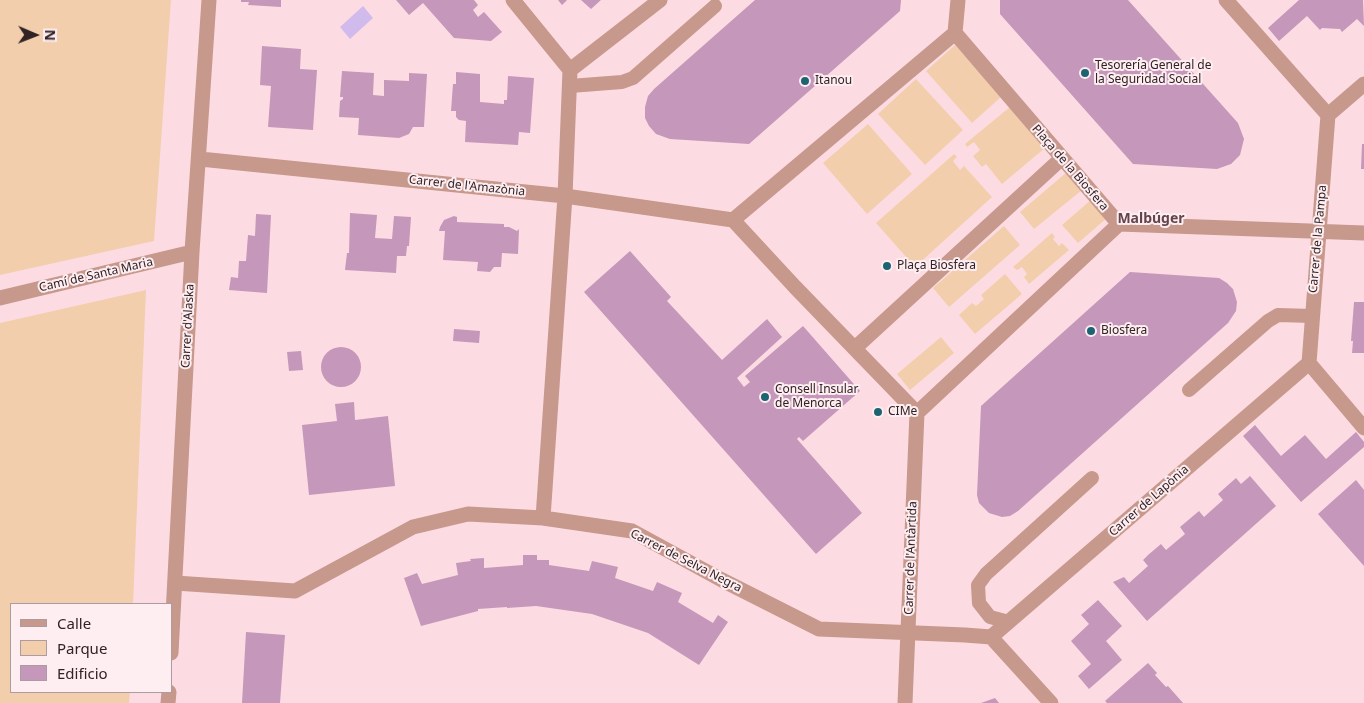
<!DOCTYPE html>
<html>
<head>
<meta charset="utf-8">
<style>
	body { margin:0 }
	#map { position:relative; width:1364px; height:703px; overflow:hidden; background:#fcdce2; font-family:"Noto Sans",sans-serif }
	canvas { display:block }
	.legend { position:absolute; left:10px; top:603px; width:162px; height:90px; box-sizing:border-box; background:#feeef1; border:1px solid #ac9c9f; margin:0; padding:6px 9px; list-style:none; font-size:15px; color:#302225 }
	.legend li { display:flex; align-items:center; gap:10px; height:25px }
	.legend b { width:25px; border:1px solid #ac9c9f }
	.north { position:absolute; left:10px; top:10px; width:50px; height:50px; -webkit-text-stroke:4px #feeef1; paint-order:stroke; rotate:91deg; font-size:14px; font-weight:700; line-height:20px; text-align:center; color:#302225 }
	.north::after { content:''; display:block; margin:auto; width:18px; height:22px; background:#302225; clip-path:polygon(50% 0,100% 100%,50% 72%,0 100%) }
</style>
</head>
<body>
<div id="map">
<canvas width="1364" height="703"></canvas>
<ul class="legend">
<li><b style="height:6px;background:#c7988c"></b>Calle</li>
<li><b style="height:14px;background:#f2cead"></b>Parque</li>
<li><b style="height:14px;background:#c597ba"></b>Edificio</li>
</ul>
<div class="north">N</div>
</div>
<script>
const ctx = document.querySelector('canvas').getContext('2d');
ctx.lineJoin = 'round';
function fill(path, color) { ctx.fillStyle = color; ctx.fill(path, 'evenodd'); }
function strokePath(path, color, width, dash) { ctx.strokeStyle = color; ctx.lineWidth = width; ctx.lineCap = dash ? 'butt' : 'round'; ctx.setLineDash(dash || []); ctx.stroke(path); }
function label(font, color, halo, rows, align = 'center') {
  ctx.font = font + ' "Noto Sans",sans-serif'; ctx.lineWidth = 4; ctx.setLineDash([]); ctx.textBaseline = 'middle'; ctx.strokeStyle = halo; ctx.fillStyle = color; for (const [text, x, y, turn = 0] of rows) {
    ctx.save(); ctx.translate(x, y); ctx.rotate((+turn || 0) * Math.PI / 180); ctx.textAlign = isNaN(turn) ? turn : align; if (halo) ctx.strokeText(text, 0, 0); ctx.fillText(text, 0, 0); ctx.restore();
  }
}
const green = new Path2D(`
	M0,0h171l-17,241 -154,34z
	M955,45l46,52 -29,26 -46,-52z
	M916,79l47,51 -38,35 -47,-51z
	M1010,107l35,41 -43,36 -16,-20 -4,3 -9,-11 7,-6 -6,-8 -7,5 -2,-3z
	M868,124l44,50 -45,40 -44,-51z
	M954,154l3,3 -4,4 7,9 4,-4 28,31 -77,70 -39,-44z
	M1067,172l15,18 -48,39 -14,-17z
	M1092,199l16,18 -30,26 -16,-18z
	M1004,226l16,19 -71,62 -16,-19z
	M1052,233l3,4 -2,2 6,7 3,-3 7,7 -40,34 -5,-7 3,-3 -5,-7 -5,3 -4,-3z
	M1005,274l17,20 -47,40 -16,-19 13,-12 4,3 8,-7 -3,-4z
	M146,290l-13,314h-122v88h119l-1,11h-129v-380z
	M941,337l13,16 -44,37 -13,-16z`);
const water = new Path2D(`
	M363,6l10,12 -23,21 -10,-12z`);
const building = new Path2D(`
	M241,0h40v7l-33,-2 1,-3h-8z
	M396,0h78l4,5 -5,5 5,7 6,-5 18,20 -11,9 -37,-3 -31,-35 -14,12z
	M558,0h9l-5,5z
	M581,0h20l-10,9z
	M755,0h146l-1,11 -151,133 -79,-5 -14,-5 -7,-8 -4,-8v-11l3,-11 6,-7z
	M1000,0h128l110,123 6,16 -4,16 -9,9 -14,5 -84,-5 -133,-150z
	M1299,0h64l1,26 -7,-7 -15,13 -2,-3 -18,-1 -2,2 -13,-14 -28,25 -11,-13z
	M262,46l39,3 -1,20 17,1 -4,60 -45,-3 3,-41 -11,-1z
	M342,71l32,2 -1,22 11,1v-16l25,1v-8l18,1 -3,53h-11l-4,7 -10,4 -41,-3 1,-17 -20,-1 1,-16 3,-2v-2h-3z
	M456,72l24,2v28l24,2v-4h3l1,-24 26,2 -4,55 -11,-1 -1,13 -53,-3 1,-21 -7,-1 -3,-3v-6h-5l2,-27h3z
	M1362,144h2v25h-3z
	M350,213l27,2 -2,23 17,1 2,-23 17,1 -2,29h-2l-1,10h-9l-1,17 -51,-3 2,-17h2z
	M256,214l15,1 -4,78 -38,-3 2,-13 7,1 1,-17h7l2,-26 7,1z
	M454,216l3,1v5l47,2v3h5l8,4 2,-2 -1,25 -16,-1 -1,14h-7l-4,5 -13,-1 1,-9 -35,-2 2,-29h-6l1,-4 4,-7z
	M630,251l41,46 -4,4 55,59 45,-41 15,18 -45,41 7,9 6,-5 -5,-6 58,-50 57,65 -57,50 -4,-4 -2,2 65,74 -46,41 -232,-262z
	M1130,272l89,6 8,5 6,6 4,13 -1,9 -8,12 -210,188 -8,5 -8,1 -13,-4 -10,-10 -2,-8 4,-89z
	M1354,302h10v51h-12l1,-12h-2z
	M454,329l26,2 -1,12 -26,-2z
	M321 367a20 20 0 1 1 40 0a20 20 0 1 1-40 0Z
	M301,351l2,19 -14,1 -2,-19z
	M354,402l1,18 33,-4 7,70 -86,9 -7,-70 35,-4 -2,-17z
	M1255,425l26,31 24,-21 21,24 30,-27 8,10v5l-63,55 -58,-66z
	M1250,476l26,30 -129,115 -34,-39 11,-5 5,6 19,-17 -5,-6 5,-5 13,-11 5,6 19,-16 -5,-7 19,-16 5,6 10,-9 9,-8 -5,-6 18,-16 5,6z
	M1356,480l8,10v76l-46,-52z
	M523,555h14v5h12v5l40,6 3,-10 26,6 -3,11 38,13 4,-9 25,11 -4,9 35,21 5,-8 10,7 -29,43 -51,-32 -56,-19 -56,-8 -29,2v-1l-29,2v2l-57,15 -17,-48 13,-5 5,11 36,-9 -2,-12 15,-2 -1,-2 14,-1v10l39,-3z
	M1098,600l24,26 -16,15 16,19 -33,29 -11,-13 13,-12 -20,-23 18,-17 -8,-9z
	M246,632l39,3 -5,68h-38z
	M1148,663l9,10 -2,2 11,12 2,-1 15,17h-76l-2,-2z
	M995,698l4,5h-18z`);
const lane = new Path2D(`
	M570,86l52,-4 11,-4 82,-72
	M1189,390l79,-69 10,-6 34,1
	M1009,622l-19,-5 -11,-14 -1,-18 8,-11 106,-96`);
const street = new Path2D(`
	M513,0l57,70 90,-70
	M1226,0l102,115 36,-31
	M955,33l164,191
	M955,33l3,-33
	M200,159l365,37 168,24
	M733,220l222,-187
	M733,220l62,67 122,126
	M1119,224l245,9
	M0,298l192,-46
	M855,348l207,-190
	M1309,363l19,-248
	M917,413l202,-189
	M543,518l22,-322 5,-126
	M175,583l120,8 118,-64 55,-13 75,4 89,13 90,49 97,49 146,6 26,2
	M171,653l21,-401 17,-252
	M168,703l1,-11
	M905,703l12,-290
	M1051,703l-60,-66 318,-274 55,65`);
const markers = [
	[1085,73,5,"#1d6473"],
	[805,81,5,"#1d6473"],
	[887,266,5,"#1d6473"],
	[1091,331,5,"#1d6473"],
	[765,397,5,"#1d6473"],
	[878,412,5,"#1d6473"]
];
const poiNames = [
	["Tesorería General de",1095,66],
	["la Seguridad Social",1095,80],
	["Itanou",815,81],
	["Plaça Biosfera",897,266],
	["Biosfera",1101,331],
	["Consell Insular",775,390],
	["de Menorca",775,404],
	["CIMe",888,412]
];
const streetNames = [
	["Plaça de la Biosfera",1070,168,49],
	["Carrer de l'Amazònia",467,186,6],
	["Carrer de la Pampa",1318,239,-85],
	["Camí de Santa Maria",96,275,-13],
	["Carrer d'Alaska",188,326,-87],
	["Carrer de Lapònia",1149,501,-41],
	["Carrer de l'Antàrtida",911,558,-88],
	["Carrer de Selva Negra",686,561,27]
];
const neighbourhoodNames = [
	["Malbúger",1151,219]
];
fill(green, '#f2cead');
fill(water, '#d1bbec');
fill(building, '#c597ba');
strokePath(lane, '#c7988c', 14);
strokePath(street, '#c7988c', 15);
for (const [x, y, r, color] of markers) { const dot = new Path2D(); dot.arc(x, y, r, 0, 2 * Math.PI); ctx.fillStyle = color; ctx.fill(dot); strokePath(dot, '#feeef1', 2); }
label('12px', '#302225', '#feeef1', poiNames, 'left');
label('12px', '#302225', '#feeef1', streetNames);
label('bold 14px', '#65454c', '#feeef1', neighbourhoodNames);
</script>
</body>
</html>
